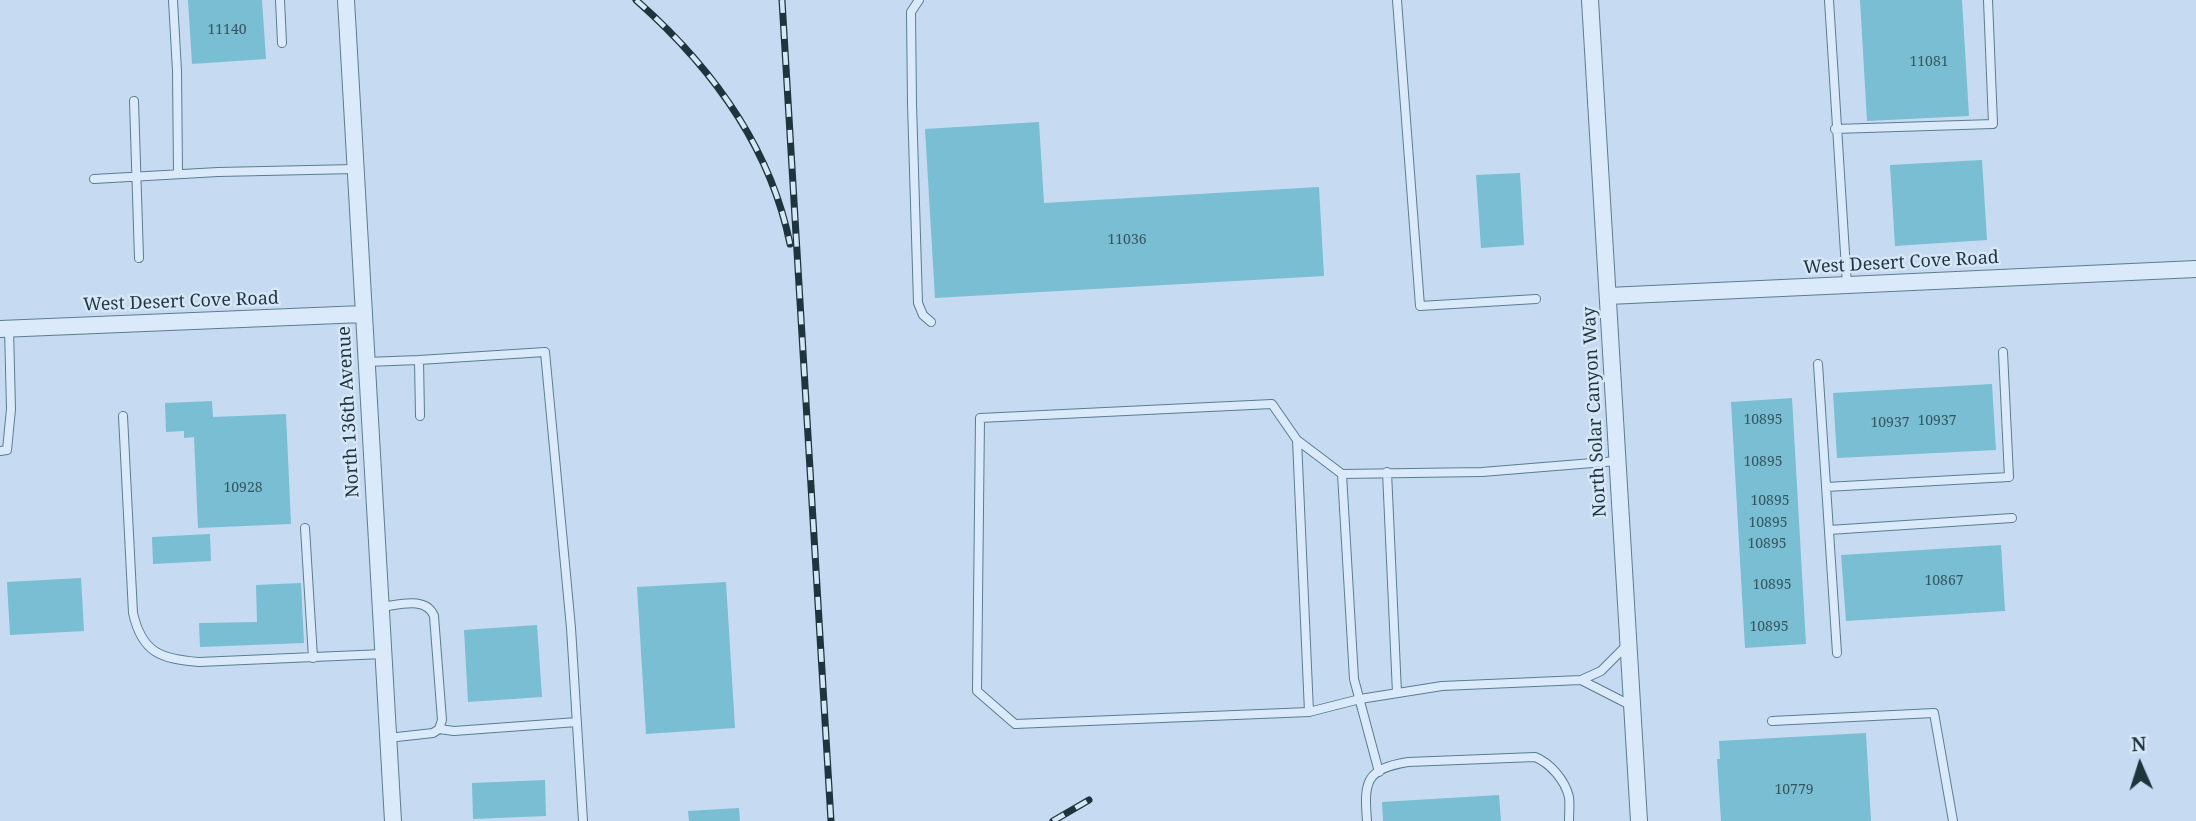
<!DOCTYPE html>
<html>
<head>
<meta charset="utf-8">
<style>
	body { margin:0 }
	#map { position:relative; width:2196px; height:821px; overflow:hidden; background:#c6dbf1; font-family:"Noto Serif",serif }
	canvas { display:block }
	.north { position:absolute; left:2105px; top:730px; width:70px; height:70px; -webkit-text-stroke:5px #d6e7f8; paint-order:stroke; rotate:357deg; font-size:19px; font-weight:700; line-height:28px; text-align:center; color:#1f353d }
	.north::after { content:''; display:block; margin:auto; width:24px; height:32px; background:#1f353d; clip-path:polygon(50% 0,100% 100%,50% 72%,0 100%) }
</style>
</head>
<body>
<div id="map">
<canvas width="2196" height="821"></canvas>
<div class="north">N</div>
</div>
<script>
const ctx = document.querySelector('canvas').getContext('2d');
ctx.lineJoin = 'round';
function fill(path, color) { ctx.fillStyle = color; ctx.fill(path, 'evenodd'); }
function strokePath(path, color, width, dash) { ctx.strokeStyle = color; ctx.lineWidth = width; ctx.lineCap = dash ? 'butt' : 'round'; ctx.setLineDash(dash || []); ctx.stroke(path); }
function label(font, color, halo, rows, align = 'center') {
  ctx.font = font + ' "Noto Serif",serif'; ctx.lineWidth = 5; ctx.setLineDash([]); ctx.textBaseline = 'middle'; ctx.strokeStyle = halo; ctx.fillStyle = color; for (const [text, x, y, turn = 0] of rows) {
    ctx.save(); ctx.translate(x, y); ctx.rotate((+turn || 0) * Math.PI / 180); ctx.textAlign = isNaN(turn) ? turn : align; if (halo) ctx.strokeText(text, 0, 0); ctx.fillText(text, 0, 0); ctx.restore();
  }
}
const building = new Path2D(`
	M188,0h74l4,59 -74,5z
	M1860,0h102l7,116 -102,5z
	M1039,122l5,81 275,-16 5,89 -389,22 -10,-169z
	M1982,160l5,80 -92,6 -5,-81z
	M1520,173l4,72 -43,3 -5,-73z
	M1992,384l4,66 -159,8 -4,-65z
	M1792,398l14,246 -61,4 -14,-246z
	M212,401l1,16 73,-3 5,110 -93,4 -4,-91 -10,1v-7l-18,1 -1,-29z
	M210,534l1,27 -58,3 -1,-27z
	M2001,545l4,66 -159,10 -5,-66z
	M81,578l3,53 -74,4 -3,-53z
	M726,582l9,146 -89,6 -9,-147z
	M301,583l3,60 -104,4 -1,-24 58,-1 -1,-37z
	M537,625l5,72 -74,5 -4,-72z
	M1866,733l5,88h-150l-4,-62h3l-1,-18z
	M545,780l1,36 -73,3 -1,-36z
	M1499,795l2,26h-118l-1,-19z
	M739,808l1,13h-51l-1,-10z`);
const lane = new Path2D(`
	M173,0l4,71 1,103
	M280,0l2,43
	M919,0l-8,12 1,92 6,199 5,12 8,7
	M1397,0l23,306 116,-7
	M1829,0l18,285
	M134,101l5,157
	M1835,129l158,-5 -5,-124
	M94,179l124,-7 137,-3
	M419,360l126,-8 26,276 12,193
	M366,362l53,-2 1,56
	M1818,364l19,289
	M123,416l10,197c9,40 28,46 66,49l184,-8
	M1297,440l45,34
	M0,451l7,-1 4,-41 -2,-81
	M1387,472l10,221
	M1826,487l183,-10 -6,-125
	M305,528l8,130
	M1829,530l183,-12
	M380,607c19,-2 46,-11 54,9l8,104 -3,9 -6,4 -45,5
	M1628,644l-27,27 -20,9 51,26
	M1309,712l-12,-272 -25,-36 -292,14 -3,273 38,33 294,-12 51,-13 82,-13 139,-6
	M1772,721l162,-8 19,108
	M439,729l15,2 123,-9
	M1379,772l-25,-93 -12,-205 140,-2 135,-11
	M1367,821c-3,-39 -2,-52 41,-59l127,-5c15,6 30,23 34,40 1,7 0,16 0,24`);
const street = new Path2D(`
	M346,0l47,821
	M1590,0l49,821
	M1608,296l588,-27
	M0,329l363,-15`);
const rail = new Path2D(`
	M636,0c74,65 134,145 154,244
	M782,0l49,821
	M1053,821l36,-21`);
const numberNames = [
	["11140",227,30],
	["11081",1929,62],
	["11036",1127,240],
	["10895",1763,420],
	["10937",1937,421],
	["10937",1890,423],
	["10895",1763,462],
	["10928",243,488],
	["10895",1770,501],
	["10895",1768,523],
	["10895",1767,544],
	["10867",1944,581],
	["10895",1772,585],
	["10895",1769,627],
	["10779",1794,790]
];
const streetNames = [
	["West Desert Cove Road",1901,263,-3],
	["West Desert Cove Road",181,302,-2],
	["North 136th Avenue",349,412,-93],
	["North Solar Canyon Way",1595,412,-93]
];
fill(building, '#79bed2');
strokePath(lane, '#5a7d8e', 10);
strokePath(street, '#5a7d8e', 18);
strokePath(lane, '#daeafb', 8);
strokePath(street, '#daeafb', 16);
strokePath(rail, '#1f353d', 7);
strokePath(rail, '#d6e7f8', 4.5, [13]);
label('14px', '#365762', null, numberNames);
label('18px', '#1f353d', '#d6e7f8', streetNames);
</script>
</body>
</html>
